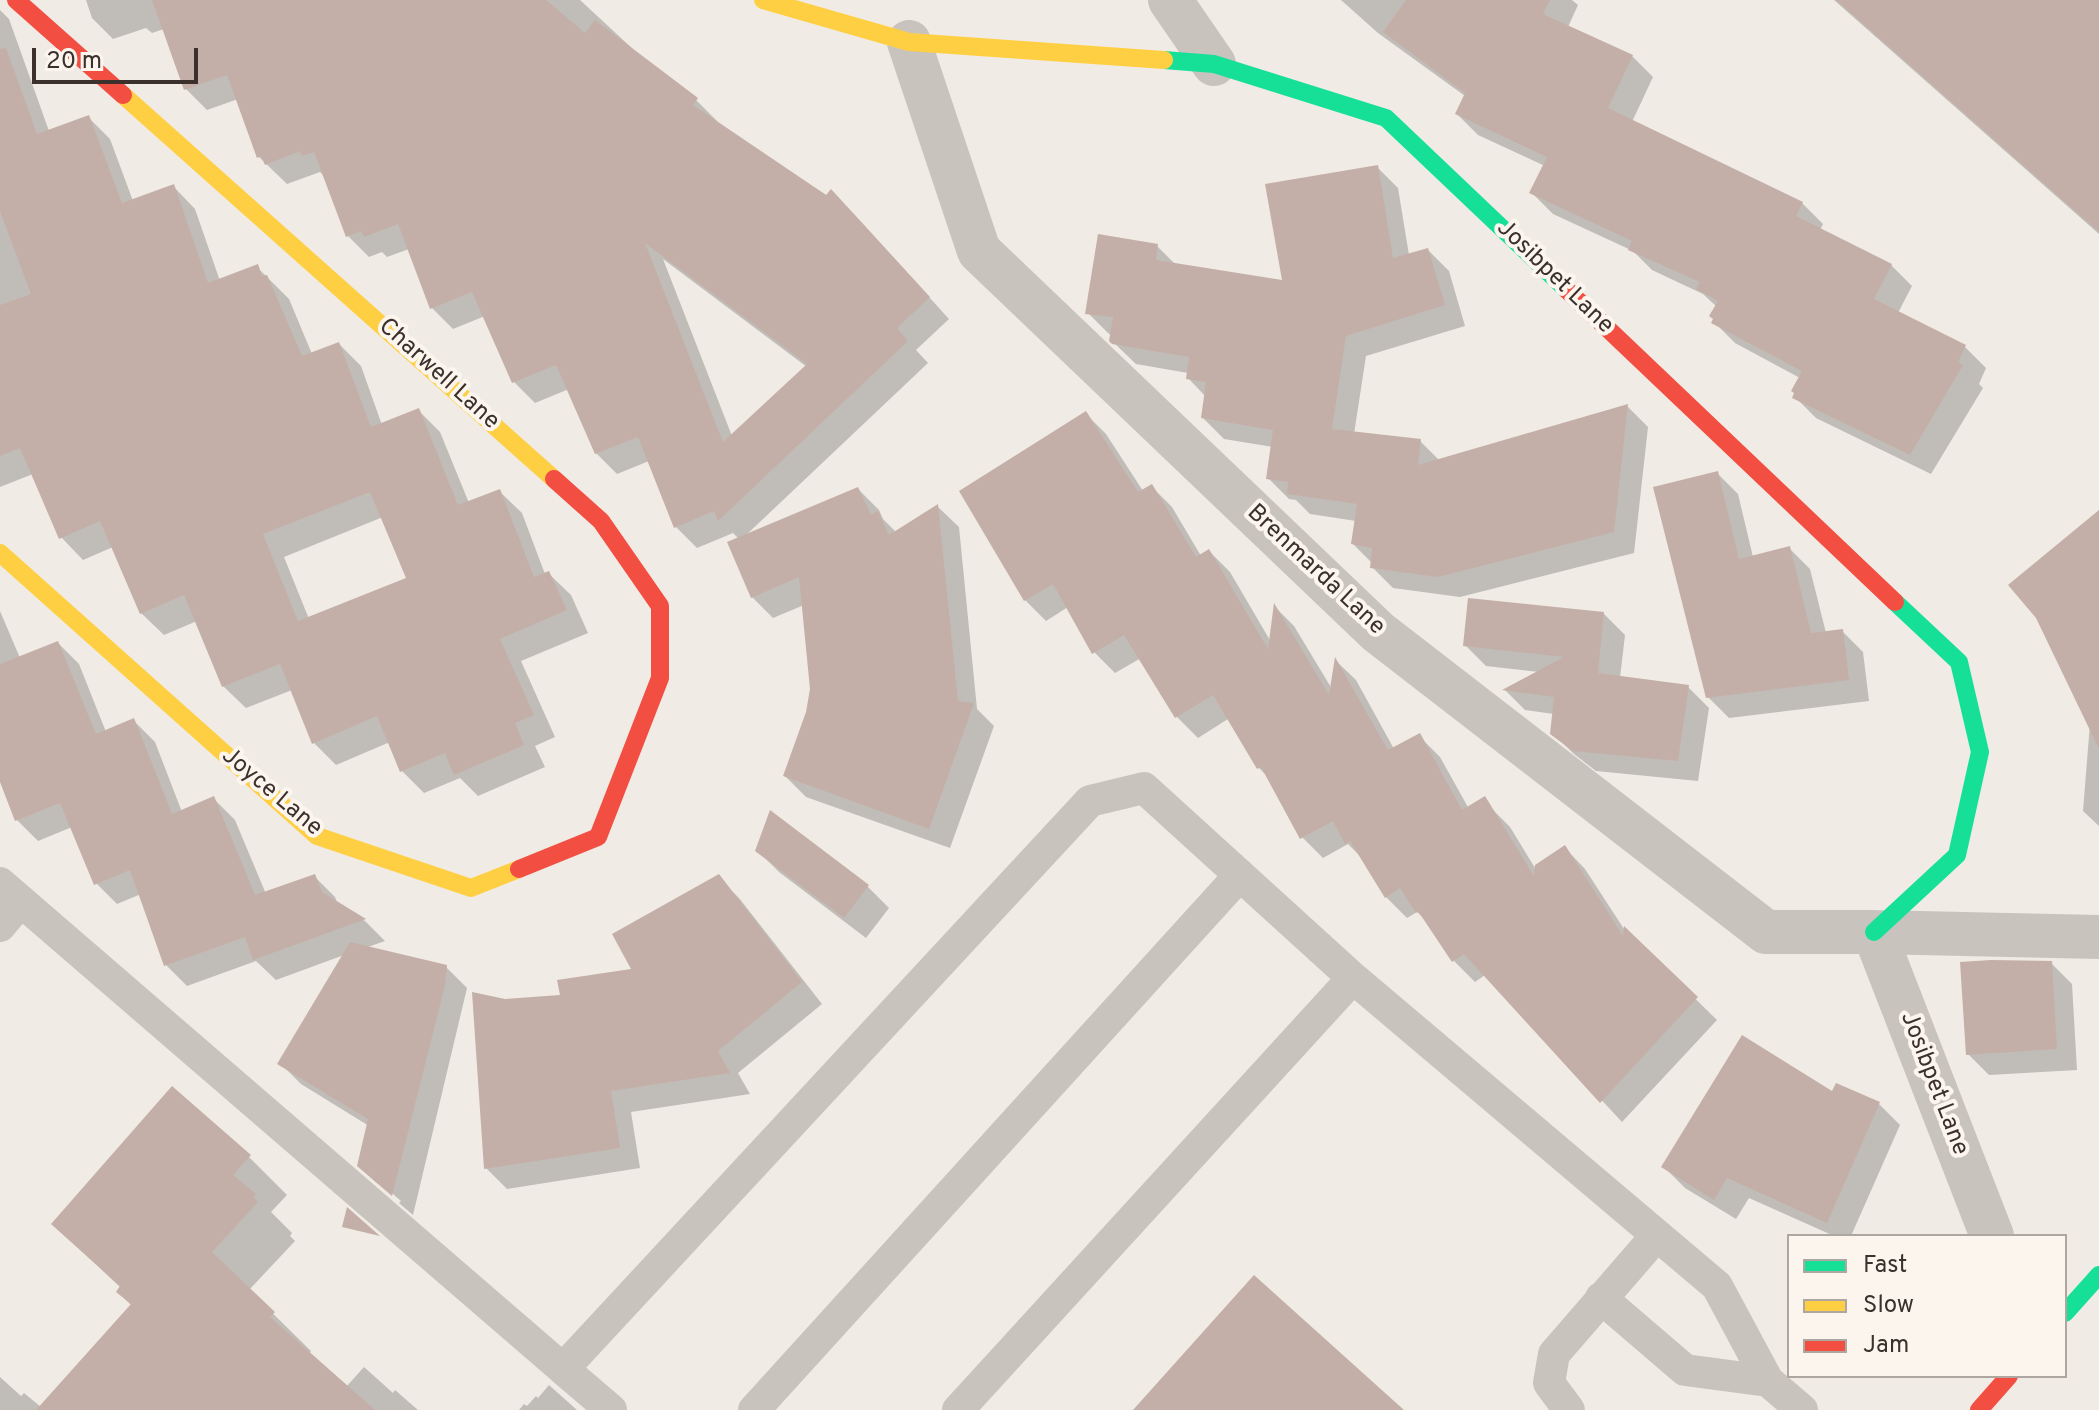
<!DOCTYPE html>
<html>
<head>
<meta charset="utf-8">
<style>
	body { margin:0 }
	#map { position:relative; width:2099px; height:1410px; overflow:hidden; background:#f0ebe5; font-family:Overpass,sans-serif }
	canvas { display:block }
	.legend { position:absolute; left:1787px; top:1234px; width:280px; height:144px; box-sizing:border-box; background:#fbf5ee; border:2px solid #aea6a0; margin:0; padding:10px 14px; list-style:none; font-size:24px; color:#3b302b }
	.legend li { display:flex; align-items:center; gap:16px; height:40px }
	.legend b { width:40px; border:2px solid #aea6a0 }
	.scale { position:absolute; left:32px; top:48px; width:166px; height:36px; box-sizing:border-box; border:4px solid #3b302b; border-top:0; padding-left:10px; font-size:24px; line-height:28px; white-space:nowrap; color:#3b302b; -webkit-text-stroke:6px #fbf5ee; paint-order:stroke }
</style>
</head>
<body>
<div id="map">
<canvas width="2099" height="1410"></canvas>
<ul class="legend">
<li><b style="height:10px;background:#16e098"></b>Fast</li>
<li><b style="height:10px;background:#ffcf43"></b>Slow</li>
<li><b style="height:10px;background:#f24e42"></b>Jam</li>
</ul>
<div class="scale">20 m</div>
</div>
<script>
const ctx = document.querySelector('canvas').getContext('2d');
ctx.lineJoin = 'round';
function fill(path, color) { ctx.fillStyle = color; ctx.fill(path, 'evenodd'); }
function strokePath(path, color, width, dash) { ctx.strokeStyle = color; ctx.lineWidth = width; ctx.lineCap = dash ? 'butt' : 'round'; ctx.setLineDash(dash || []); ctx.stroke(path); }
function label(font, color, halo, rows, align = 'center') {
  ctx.font = font + ' Overpass,sans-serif'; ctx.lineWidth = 8; ctx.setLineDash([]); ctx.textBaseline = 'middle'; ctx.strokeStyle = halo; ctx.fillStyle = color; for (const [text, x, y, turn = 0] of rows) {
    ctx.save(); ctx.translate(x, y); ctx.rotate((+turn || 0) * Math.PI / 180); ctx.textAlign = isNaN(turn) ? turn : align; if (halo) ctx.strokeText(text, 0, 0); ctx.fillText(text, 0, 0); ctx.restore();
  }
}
const shadow = new Path2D(`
	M86,0h494l68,63 48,37 21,21 -1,2 136,89 97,107 -33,31 12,13 -184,174 114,-48 21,21 4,9 14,14 41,-26 21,20 18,182 17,17 -44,122 -144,-51 -21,-21 23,-63 4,-24 -8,-84 -31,13 -21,-21 -13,-58 -6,-6 -36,15 -21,-21 -27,-66 -32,13 -21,-21 -27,-64 -34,14 -21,-21 -29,-66 -32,13 -21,-21 -23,-59 -22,8 -5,-5 -13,5 -21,-21 -24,-60 -4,-4 -33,12 -28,-27 -21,-58 -31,11 -21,-21 -22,-60 -12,4 -6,-5 -33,11 -21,-21zM663,259l144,108 -75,69z
	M1341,0h231l6,5 -10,22 64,29 21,21 -21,45 170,81 21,21 -3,6 71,35 21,21 -14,27 67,34 21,21 -7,16 4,4 -52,86 -115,-56 -21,-21 5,-19 -65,-35 -21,-21 3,-15 -14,-13 -51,-24 -19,-19 -80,-37 -21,-21 13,-27 -67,-31 -21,-21 8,-18 -87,-63z
	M1834,0h265v234z
	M0,10l9,9 40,112 39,-14 22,22 23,62 40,-15 22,23 25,72 37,-14 32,32 23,55 27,-10 22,22 21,59 36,-15 22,22 29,71 30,-12 23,22 23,61 3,-1 23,22 17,38 -67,28 34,76 -20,9 10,21 -67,29 -18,-18 -36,15 -22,-22 -12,-29 -54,23 -22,-22 -22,-53 -46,18 -23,-22 -26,-65 -33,14 -23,-22 -28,-66 -30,13 -22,-23 -28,-63 -33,13zM383,517l26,62 -100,40 -25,-62z
	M1377,167l21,21 11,67 19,-5 21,21 16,55 -99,30 -12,78 66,7 20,20 187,-55 21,21 -14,126 -174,44 -67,-9 -21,-21v-4l-19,-19 3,-23 -46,-7 -14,-14 -7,-1 -21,-21 5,-31 -49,-8 -21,-21 3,-21 -18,-19v-5l-52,-9 -25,-24 1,-5 -3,-1 -21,-21 69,-67 20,20 107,16z
	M1085,413l21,21 37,57 8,-5 21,21 29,49 8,-5 21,21 41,70 4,-35 19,19 38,63 4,-28 20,19 38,69 25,-13 21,21 29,52 20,-3 21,21 25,41 30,-20 20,21 39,60 93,91 -95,102 -137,-147 -10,7 -21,-21 -25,-38 -12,-11 -10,6 -21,-21 -23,-38 -15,-15 -25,14 -21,-21 -31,-57 -12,-12 -31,-49 -30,19 -21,-21 -36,-59 -26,15 -21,-21 -26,-45 -22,14 -21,-21z
	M1717,473l21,21 15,63 36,-9 21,21 16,64 16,-2 21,21 6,49 -140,17 -21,-21z
	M2099,537v289l-16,-15 8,-100z
	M0,611l20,47 38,-15 21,21 27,68 28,-11 21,21 27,70 32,-13 21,21 31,74 48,-18 21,21 3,8 27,16 20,20 -20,7 81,19 21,21 -54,227 -14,-12 2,-2 -23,-20v3l-19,-19 10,-39 -68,-42 -21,-21 64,-108 -68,25 -20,-19 -69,25 -21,-21 -25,-71 -24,10 -21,-21 -24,-56 -34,14 -21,-21 -17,-44z
	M1604,614l21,21 -5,43 68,9 21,21 -11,73 -102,-10 -22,-17 -22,-21 2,-19 -29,-4 -20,-20 34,-18 -53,-6 -21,-21z
	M771,813l97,74 21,21 -23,30 -87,-66 -22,-22z
	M718,877l21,21 83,106 -84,69 12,21 -119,18 9,56 -133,21 -21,-21 19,-167 57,-4 72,-27z
	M2051,963l21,21 5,86 -88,5 -21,-21z
	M1837,1085l42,19 21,21 -49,111h-17l-85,-38 -13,21 -51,-31 -21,-21 169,-73z
	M249,1157l38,38 -16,17 21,21 -2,3 5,5 -46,49 62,61 -2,3 37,33 18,-20 29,26 2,-3 23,20h-418v-33l21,19 3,-3 17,14 91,-101 -14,-14 3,-4 -68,-64z
	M549,1385l28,25h-58l5,-6 3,2 9,-10 2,2z`);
const building = new Path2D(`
	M152,0h394l39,33 10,-13 103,78 -5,7 133,90 5,-6 99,108 -33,31 11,13 -190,180 -4,-10 -40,17 -36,-91 -43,17 -39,-89 -44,18 -40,-91 -42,17 -32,-85 -34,13 -3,-6 -15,6 -32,-85 -12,4 -2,-5 -35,14 -4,-9 -4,2 -30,-83 -43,15zM645,243l162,121 -84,78z
	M1406,0h144l-7,14 90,41 -25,53 195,94 -7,14 96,48 -18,35 92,46 -8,17 5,3 -53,90 -118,-57 2,-5 -3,-2 11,-20 -91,-48 2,-4 -4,-3 9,-15 -22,-12 4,-7 -72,-32 4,-9 -103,-48 18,-36 -92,-43 10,-21 -82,-61z
	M1836,0h263v232z
	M6,48l31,86 52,-19 33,88 52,-19 34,99 50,-19 4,12 5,-1 35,81 37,-14 32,85 48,-19 39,97 42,-16 34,88 15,-6 18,39 -67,29 34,76 -19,8 9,22 -70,30 -9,-22 -45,19 -23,-56 -65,28 -32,-80 -58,23 -38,-92 -44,19 -40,-93 -41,18 -39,-91 -20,8v-151l31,-11 -31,-83v-162zM370,492l36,86 -108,43 -35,-87z
	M1378,165l15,93 35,-10 17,57 -99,31 -14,93 89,10 -3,26 210,-61 -14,128 -176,45 -68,-9 2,-20 -21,-4 6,-40 -70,-10 1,-12 -22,-3 7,-49 -72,-12 5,-36 -20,-3 3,-22 -77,-13 -3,-3 4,-24 -28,-3 13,-80 60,10 -2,16 126,20 -17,-96z
	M1086,411l52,81 14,-8 44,73 13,-8 59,100 6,-46 55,92 6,-38 53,93 32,-17 42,77 23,-14 49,80 1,-11 30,-20 58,91 1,-10 74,71 -98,106 -136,-149 -12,8 -34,-51 -2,2 -16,-25 -15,10 -35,-57 -5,3 -12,-23 -33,18 -39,-72 -4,2 -44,-74 -38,23 -51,-83 -32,19 -39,-70 -29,17 -65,-110z
	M1718,471l21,88 51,-13 21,87 32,-4 6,51 -143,18 -53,-211z
	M858,487l13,28 7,-4 11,24 49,-31 20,197 16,2 -45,126 -146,-53 23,-64 4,-23 -11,-112 -48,21 -24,-56z
	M2099,510v239l-63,-131 -28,-33z
	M1468,598l136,14 -6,61 91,12 -11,76 -105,-10 -23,-17 4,-37 -52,-7 62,-33 -101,-11z
	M58,641l38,93 38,-16 38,96 42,-18 41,99 60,-21 7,18 44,27 -113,41 -8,-23 -81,29 -34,-96 -36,15 -34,-82 -45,18 -15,-39v-118z
	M770,810l99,75 -25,33 -89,-67z
	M719,874l83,108 -84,69 12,22 -119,18 9,57 -136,21 -12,-177 33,7 55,-4 -3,-15 74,-11 -19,-35z
	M350,942l97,23 -2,20 -53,211 -35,-30 11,-47 -91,-55z
	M1991,960l61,1 5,88 -91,6 -6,-93z
	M1742,1035l90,56 4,-8 44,19 -53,121 -100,-45 -13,22 -53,-33z
	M172,1086l79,69 -18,20 23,19 -3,3 5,5 -46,50 63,60 -5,5 105,93h-339l95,-106 -15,-12 4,-6 -69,-62z
	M347,1207l33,29 -38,-9z
	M1254,1275l150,135h-271z`);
const lane = new Path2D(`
	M0,883l563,486 527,-568 54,-13 209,190 364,308 51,95 -83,-11 -84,-72
	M0,926l21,-25
	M563,1369l48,41
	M1768,1381l34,29
	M754,1410l486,-535
	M958,1410l395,-432
	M1569,1410l-20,-27 5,-29 103,-119`);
const street = new Path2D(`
	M1170,0l44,64
	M909,42l70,209 399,381 388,300h108l225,5
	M1874,932l118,304`);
const fast = new Path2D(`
	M1164,60l50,4 172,54 181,172
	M1874,932l83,-77 23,-103 -21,-90 -64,-60
	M2065,1313l34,-38`);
const slow = new Path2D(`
	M763,0l146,42 255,18
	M123,95l431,384
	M0,553l317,283 154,52 48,-19`);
const jam = new Path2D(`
	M16,0l107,95
	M1567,290l328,312
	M519,869l79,-32 62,-159v-72l-59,-85 -47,-42
	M1979,1410l30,-34`);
const streetNames = [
	["Josibpet Lane",1554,278,44],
	["Charwell Lane",438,375,42],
	["Brenmarda Lane",1315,571,43],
	["Joyce Lane",271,793,40],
	["Josibpet Lane",1933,1084,69]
];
fill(shadow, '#0003');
fill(building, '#c3afa7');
strokePath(lane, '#c9c3be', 32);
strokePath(street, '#c9c3be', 44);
strokePath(fast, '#16e098', 18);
strokePath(slow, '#ffcf43', 18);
strokePath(jam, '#f24e42', 18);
label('24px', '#3b302b', '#fbf5ee', streetNames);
</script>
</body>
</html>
